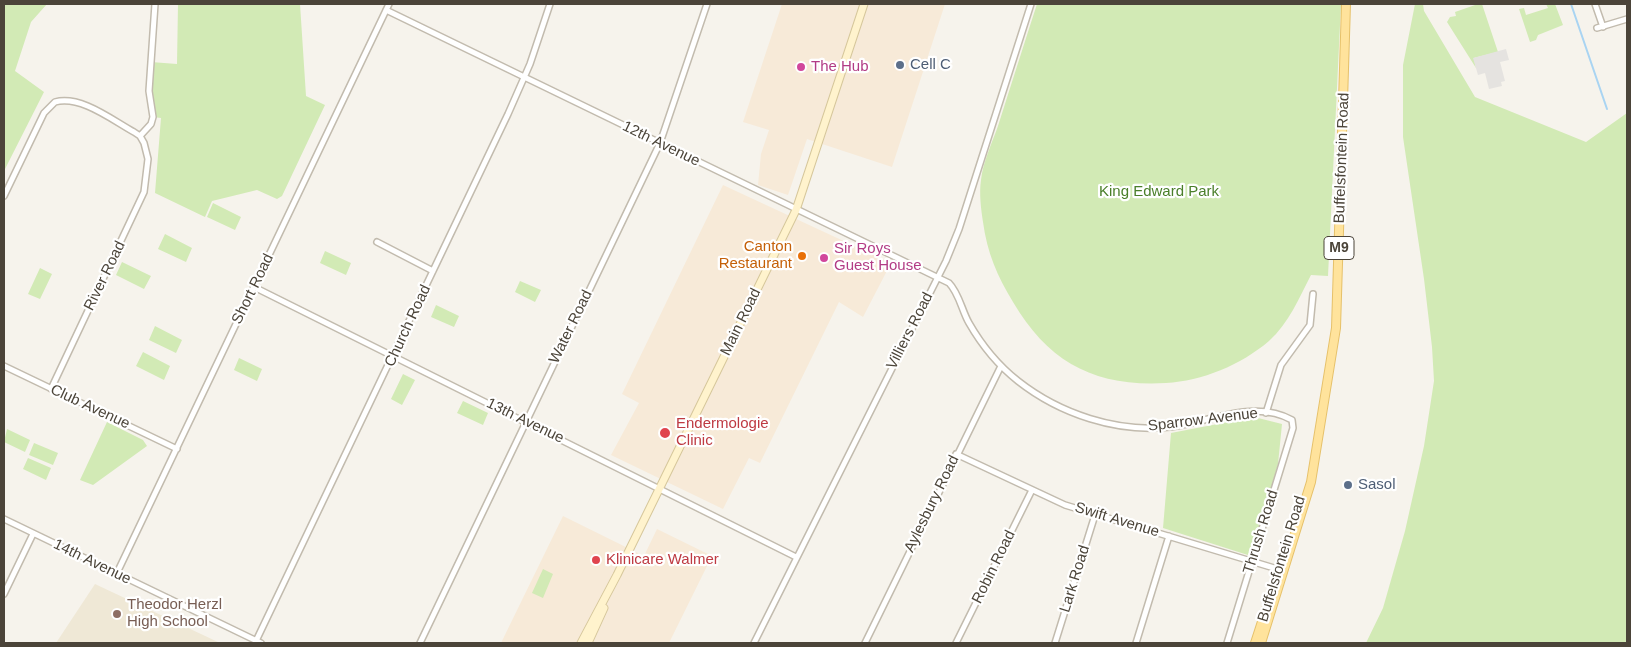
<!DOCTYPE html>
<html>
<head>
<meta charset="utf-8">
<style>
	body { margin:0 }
	#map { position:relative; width:1631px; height:647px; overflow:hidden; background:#f6f3ec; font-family:Helvetica,sans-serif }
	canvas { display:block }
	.frame { position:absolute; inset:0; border:5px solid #4b4439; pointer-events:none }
</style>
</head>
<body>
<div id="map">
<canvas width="1631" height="647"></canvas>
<div class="frame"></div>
</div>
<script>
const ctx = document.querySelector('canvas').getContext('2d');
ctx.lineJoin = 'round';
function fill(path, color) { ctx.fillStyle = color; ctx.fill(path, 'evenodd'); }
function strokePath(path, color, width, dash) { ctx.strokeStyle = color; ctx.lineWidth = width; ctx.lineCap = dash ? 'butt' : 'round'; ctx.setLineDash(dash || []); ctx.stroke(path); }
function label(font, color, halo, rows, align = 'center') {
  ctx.font = font + ' Helvetica,sans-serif'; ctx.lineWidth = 4.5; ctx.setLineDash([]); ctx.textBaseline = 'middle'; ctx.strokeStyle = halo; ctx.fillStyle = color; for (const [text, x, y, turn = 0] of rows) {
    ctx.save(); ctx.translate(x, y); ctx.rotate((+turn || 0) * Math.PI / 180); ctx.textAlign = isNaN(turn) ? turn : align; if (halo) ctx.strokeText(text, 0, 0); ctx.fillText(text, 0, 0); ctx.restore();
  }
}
const commercial = new Path2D(`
	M782,4h163l-53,163 -85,-28 -19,56 -30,-10 3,-31 8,-24 -26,-8z
	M723,185l168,78 -28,54 -24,-15 -79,161 -11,-5 -26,51 -112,-54 28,-52 -17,-9z
	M563,516l81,40 13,-27 55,27 -43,87h-168z`);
const education = new Path2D(`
	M95,584l125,59h-164z`);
const green = new Path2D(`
	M4,4h43l-16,18 -16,49 29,21 -40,79z
	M178,4h122l6,92 19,9 -43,91 -5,3 -20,-9 -45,11 -7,16 -50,-24 6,-75 -8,-1 -4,-22 2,-33 26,2z
	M1037,4h304l-13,272 -17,-1c-12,23 -22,48 -42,66 -28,24 -67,40 -103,42 -71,4 -117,-20 -153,-81 -16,-26 -26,-50 -30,-80 -2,-13 -4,-29 -2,-42 2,-18 11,-37 17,-54 13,-41 26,-82 39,-122z
	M1415,4h8l1,7 51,86 111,45 41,-29v530h-261l17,-35 22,-77 19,-85 10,-65 -2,-34 -8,-68 -21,-142v-72z
	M1478,4h4l16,48 -24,6 2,10 -29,-46 3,-5 6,-1 -1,-4z
	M1546,4h9l8,21 -25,10 -2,5 -6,2 -11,-33 5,-1 2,7 22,-7z
	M213,203l28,14 -6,13 -28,-13z
	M165,234l27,14 -6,14 -28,-13z
	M325,251l26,12 -5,12 -26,-12z
	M122,262l29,14 -7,13 -28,-14z
	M40,268l12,6 -12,25 -12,-5z
	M520,281l21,9 -6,12 -20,-10z
	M436,305l23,11 -5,11 -23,-10z
	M155,326l27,14 -6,13 -27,-13z
	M143,352l27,14 -6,14 -28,-14z
	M239,358l23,11 -5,12 -23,-11z
	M403,374l12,6 -13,25 -11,-6z
	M463,401l25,12 -5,12 -26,-12z
	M1254,417l28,7 -4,40 -27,92 -88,-28 8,-95z
	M107,422l36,18 4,6 -54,39 -13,-5z
	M7,429l23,11 -5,12 -21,-10z
	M34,443l24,10 -5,12 -24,-10z
	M28,458l23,10 -5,12 -23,-11z
	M543,569l10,5 -10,24 -11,-5z`);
const parking = new Path2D(`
	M1506,49l3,11 -9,2 5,19 -4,1 1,4 -13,3 -4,-16 -7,2 -5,-17z`);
const stream = new Path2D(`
	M1571,4l36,105`);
const street = new Path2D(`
	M1595,4l8,23
	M386,10l563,273c10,10 13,28 20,40 12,21 30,43 49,58 42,33 99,52 152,46 40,-5 84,-28 122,-7l1,8 -66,215
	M1597,28l30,-9
	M140,136l11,-12 2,-7 -4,-26 6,-87
	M4,196l40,-83 11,-11c26,-7 57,18 79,30l6,4 4,7 4,16 -4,33 -93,197
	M377,242l56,29
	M254,287l542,270
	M4,366l173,83
	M1266,413l15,-48 29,-40 3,-31
	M956,454l109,51 219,66
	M4,519l257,124
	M116,575l273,-571
	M4,594l29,-60
	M255,643l253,-529 22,-50 20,-60
	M420,643l240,-500 47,-139
	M754,643l192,-382 13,-32 72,-225
	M865,643l136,-277
	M956,643l76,-153
	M1055,643l40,-128
	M1136,643l33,-107`);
const secondary = new Path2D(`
	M581,643l36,-68 179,-365 68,-206
	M588,643l16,-35`);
const primary = new Path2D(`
	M1255,643l17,-52
	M1261,643l50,-161 25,-154 10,-324`);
const markers = [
	[900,65,5,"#5c6f8a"],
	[801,67,5,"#d1479c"],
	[802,256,5,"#e8710a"],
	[824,258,5,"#d1479c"],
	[665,433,6,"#e0444e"],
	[1348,485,5,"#5c6f8a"],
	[596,560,5,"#e0444e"],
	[117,614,5,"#8d6e63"]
];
const shields = [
	[1339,248,30]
];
const shieldNames = [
	["M9",1339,248]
];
const serviceNames = [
	["Cell C",910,65],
	["Sasol",1358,485]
];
const hotelNames = [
	["The Hub",811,67],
	["Sir Roys",834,249],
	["Guest House",834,266]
];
const streetNames = [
	["12th Avenue",661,144,26],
	["Buffelsfontein Road",1342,158,-88],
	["River Road",105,276,-64],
	["Short Road",253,289,-64],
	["Main Road",741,322,-64],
	["Church Road",408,326,-65],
	["Water Road",571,327,-64],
	["Villiers Road",910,331,-63],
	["Club Avenue",90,407,25],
	["Sparrow Avenue",1203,420,-7],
	["13th Avenue",525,421,26],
	["Aylesbury Road",932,504,-64],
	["Swift Avenue",1117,520,17],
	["Thrush Road",1261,532,-73],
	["Buffelsfontein Road",1282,559,-73],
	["14th Avenue",92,562,26],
	["Robin Road",994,567,-64],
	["Lark Road",1075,579,-73]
];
const parkNames = [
	["King Edward Park",1159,192]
];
const foodNames = [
	["Canton",792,247],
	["Restaurant",792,264]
];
const healthNames = [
	["Endermologie",676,424],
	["Clinic",676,441],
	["Klinicare Walmer",606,560]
];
const educationNames = [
	["Theodor Herzl",127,605],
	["High School",127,622]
];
fill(commercial, '#f7ead8');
fill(education, '#efe8d6');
fill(green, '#d2eab5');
fill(parking, '#e5e3e0');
strokePath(stream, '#a9d4f2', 2);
strokePath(street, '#c2bbae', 8);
strokePath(secondary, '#d6c79b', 9);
strokePath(primary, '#e6c16a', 10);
strokePath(street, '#fff', 5);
strokePath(secondary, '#fff3cd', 7);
strokePath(primary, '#ffe39c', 8);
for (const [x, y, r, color] of markers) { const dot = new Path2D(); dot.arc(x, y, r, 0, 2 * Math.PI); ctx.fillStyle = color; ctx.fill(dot); strokePath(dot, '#fff', 2); }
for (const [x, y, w] of shields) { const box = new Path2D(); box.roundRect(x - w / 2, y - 11.5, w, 23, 4); ctx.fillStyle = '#fff'; ctx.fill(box); strokePath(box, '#4b4439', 1); }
label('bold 14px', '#4b4439', null, shieldNames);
label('15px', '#4e5e75', '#fff', serviceNames, 'left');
label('15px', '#b23c85', '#fff', hotelNames, 'left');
label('15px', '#4b4439', '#fff', streetNames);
label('15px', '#4a7f2a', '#fff', parkNames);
label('15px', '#c56008', '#fff', foodNames, 'right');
label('15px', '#be3a42', '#fff', healthNames, 'left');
label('15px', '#785e54', '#fff', educationNames, 'left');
</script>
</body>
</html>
